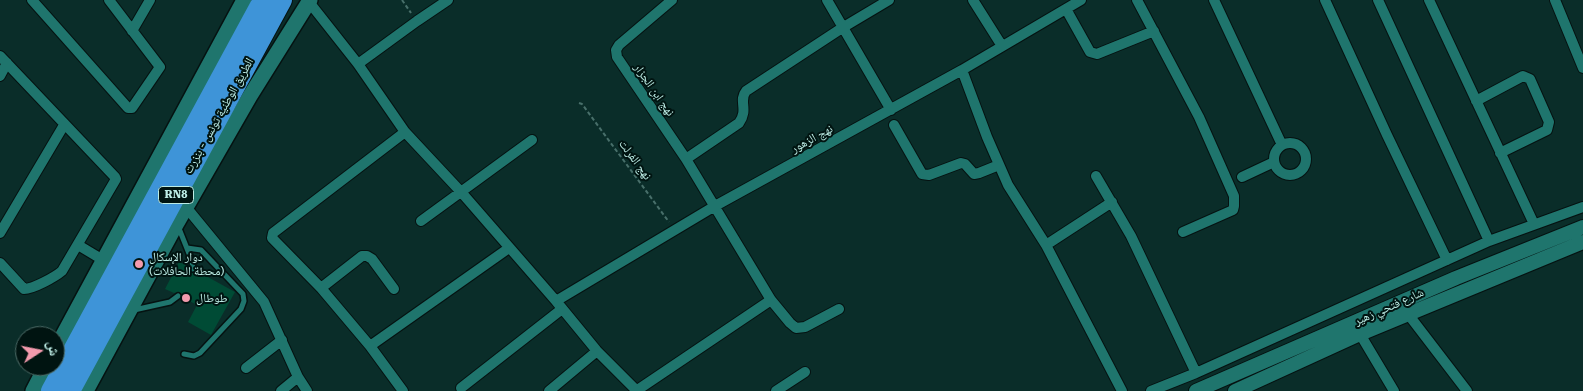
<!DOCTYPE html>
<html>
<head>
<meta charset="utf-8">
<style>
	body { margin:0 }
	#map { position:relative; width:1583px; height:391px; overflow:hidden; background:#0a2d29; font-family:"Roboto Serif","Noto Naskh Arabic",serif }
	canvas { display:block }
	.north { position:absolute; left:15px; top:326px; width:50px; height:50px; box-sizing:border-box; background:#001411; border:1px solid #4b6a66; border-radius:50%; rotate:79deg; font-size:14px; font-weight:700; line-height:20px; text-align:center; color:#bcece5 }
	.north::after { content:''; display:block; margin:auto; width:18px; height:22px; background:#f29aad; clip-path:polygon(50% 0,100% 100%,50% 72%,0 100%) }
</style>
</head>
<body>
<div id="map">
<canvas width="1583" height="391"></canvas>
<div class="north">ش</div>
</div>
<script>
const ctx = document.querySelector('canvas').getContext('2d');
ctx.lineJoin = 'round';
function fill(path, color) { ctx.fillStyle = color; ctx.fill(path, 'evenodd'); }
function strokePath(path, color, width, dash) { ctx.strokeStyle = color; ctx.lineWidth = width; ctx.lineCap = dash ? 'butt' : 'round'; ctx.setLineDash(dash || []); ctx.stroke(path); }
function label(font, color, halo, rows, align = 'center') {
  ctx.font = font + ' "Roboto Serif","Noto Naskh Arabic",serif'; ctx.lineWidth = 4; ctx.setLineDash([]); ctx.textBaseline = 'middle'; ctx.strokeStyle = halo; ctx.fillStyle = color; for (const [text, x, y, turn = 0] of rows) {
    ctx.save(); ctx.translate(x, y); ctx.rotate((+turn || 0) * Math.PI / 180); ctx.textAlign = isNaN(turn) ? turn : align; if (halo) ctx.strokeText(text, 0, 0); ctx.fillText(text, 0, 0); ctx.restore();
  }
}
const building = new Path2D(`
	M179,262l9,4 3,7h3l3,-2 38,21 -24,43 -23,-13 9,-17 -15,-8 -2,-5 -6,1 -9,-4z`);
const path = new Path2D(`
	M402,0l9,13
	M579,103l3,1 87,118`);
const service = new Path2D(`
	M178,226l14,35 1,8
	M134,310l36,-8 8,-6
	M184,354l10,2 6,-3 41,-44 3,-8 -1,-7 -42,-44 -14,-2`);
const minor = new Path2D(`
	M32,0l96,108h4l28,-41 -51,-67
	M672,0l-53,45 -3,5 1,7 69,102 85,141 19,23 6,5 9,-1 34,-18
	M827,0l64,110
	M973,0l29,46
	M1137,0l62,117 35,79v10l-1,4 -50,22
	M1214,0l68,145
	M1325,0l62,135 60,125
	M1378,0l111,241
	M1429,0l105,224
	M1555,0l28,68
	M309,2l49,62 47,68 57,61 94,108 41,50 40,40
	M1066,9l24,43 7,2 57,-23
	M132,31l18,-31
	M0,56l115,121 1,2 -54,92c-7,6 -29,18 -38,18l-24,-26
	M358,64l59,-43 31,-21
	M962,70l25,67 21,48 38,60 76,146
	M0,76l7,-13
	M1476,101l47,-25 7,3 19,43 -2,8 -47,23
	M894,125l28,49 7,1 32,-12 4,1 9,10 5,-1 20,-8
	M1274 159a16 16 0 1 1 32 0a16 16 0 1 1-32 0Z
	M686,159l53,-36c10,-14 -1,-22 7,-32l96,-63 47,-28
	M1096,176l35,60 65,137
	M1242,177l32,-15
	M186,207l78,95 34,75 9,14
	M421,221l111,-81
	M0,233l64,-108
	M78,245l25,15
	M1046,245l66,-43
	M321,288l41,-32h5l5,3 22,30
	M556,301l159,-95 247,-136 119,-70
	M1408,314l59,77
	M1360,334l34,57
	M370,346l139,-98
	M246,368l36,-28
	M461,388l101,-79
	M281,391l17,-14
	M403,391l-33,-45 -49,-58 -49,-50 1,-5 132,-101
	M549,391l48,-40
	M636,391l135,-91
	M776,391l29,-19
	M1151,391l45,-18 293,-132 94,-34`);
const tertiary = new Path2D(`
	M1196,391l260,-113 127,-51
	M1235,391l125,-57 223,-92`);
const secondary = new Path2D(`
	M55,350l189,-350
	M33,391l13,-25
	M86,391l91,-168 73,-127 60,-96`);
const motorway = new Path2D(`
	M51,391l212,-391
	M70,391l212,-391`);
const markers = [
	[139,264,5,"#f29aad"],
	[186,298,5,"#f29aad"]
];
const shields = [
	[176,195,35]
];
const shieldNames = [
	["RN8",176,195]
];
const streetNames = [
	["نهج ابن الجزار",654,90,55],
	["الطريق الوطنية تونس - بنزرت",219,116,-61],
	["نهج الزهور",812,139,-29],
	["نهج الفرلت",635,160,54],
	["شارع فتحي زهير",1389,307,-24]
];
const poiNames = [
	["دوار الإسكال",149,257],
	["(محطة الحافلات)",149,271],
	["طوطال",196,298]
];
fill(building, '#004b35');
strokePath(service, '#051211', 8);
strokePath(minor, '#051211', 12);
strokePath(tertiary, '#051211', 16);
strokePath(secondary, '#051211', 18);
strokePath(motorway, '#051211', 22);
strokePath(path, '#486f6a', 2, [4, 2.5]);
strokePath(service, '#1f756d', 5);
strokePath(minor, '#1f756d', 10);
strokePath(tertiary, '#1f756d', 14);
strokePath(secondary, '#1f756d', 15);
strokePath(motorway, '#3e94d8', 20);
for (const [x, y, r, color] of markers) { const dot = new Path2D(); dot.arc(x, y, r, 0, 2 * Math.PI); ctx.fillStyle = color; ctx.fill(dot); strokePath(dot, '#001411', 2); }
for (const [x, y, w] of shields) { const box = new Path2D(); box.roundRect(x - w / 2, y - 8.5, w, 17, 4); ctx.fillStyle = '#001411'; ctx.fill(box); strokePath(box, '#bcece5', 1); }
label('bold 11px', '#bcece5', null, shieldNames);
label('12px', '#bcece5', '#001411', streetNames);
label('12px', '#bcece5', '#001411', poiNames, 'left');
</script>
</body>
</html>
